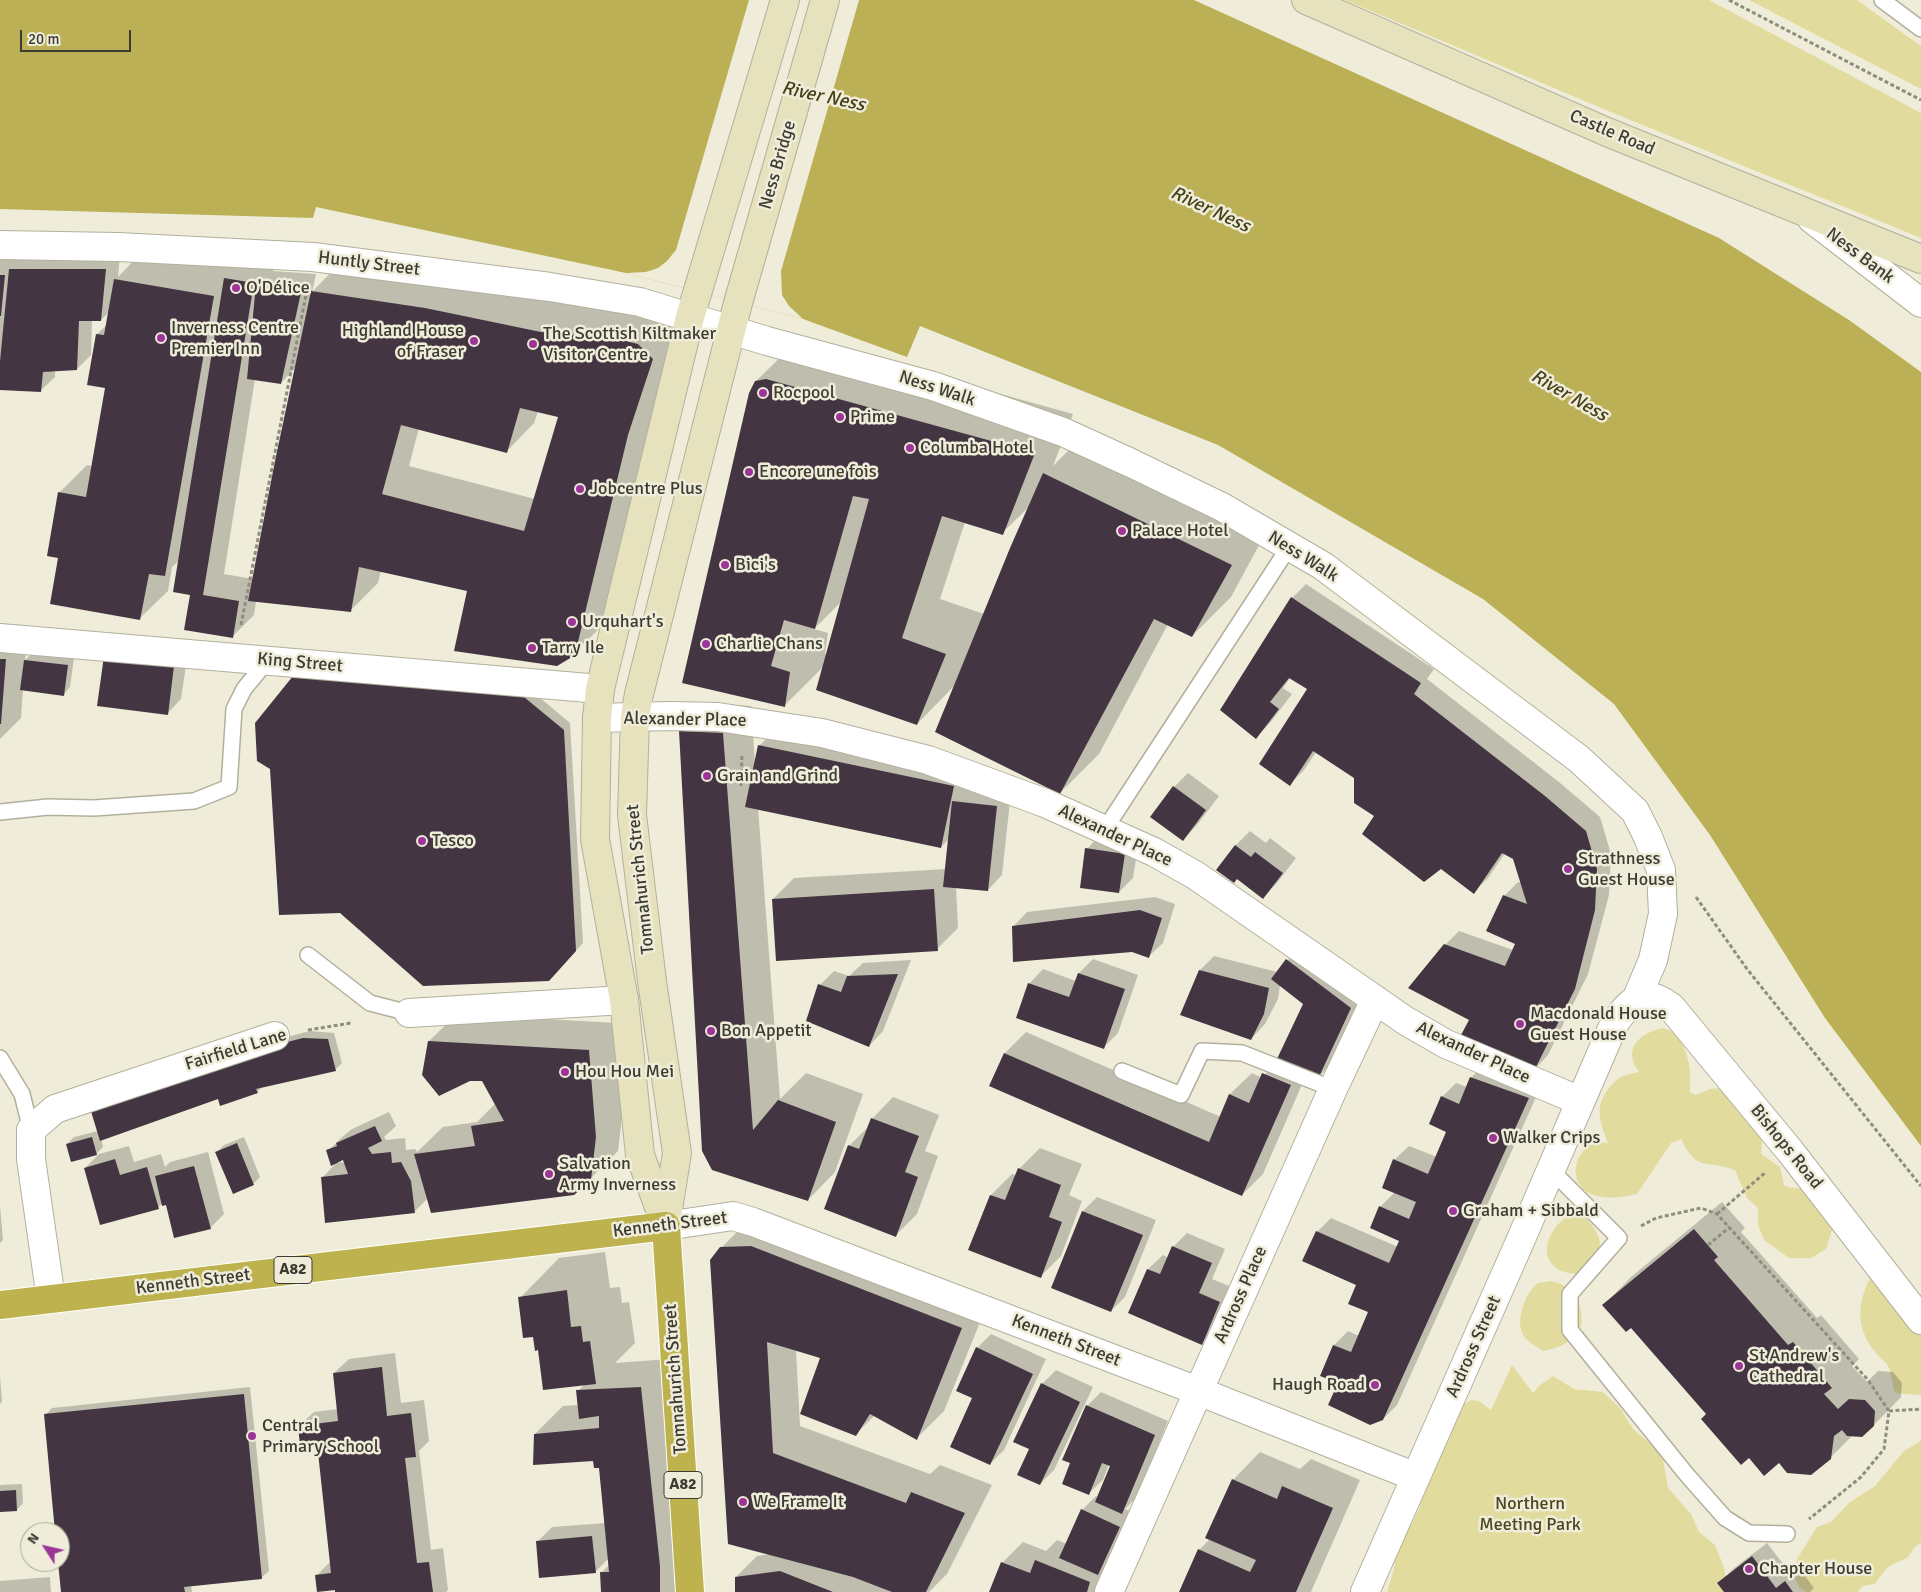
<!DOCTYPE html>
<html>
<head>
<meta charset="utf-8">
<style>
	body { margin:0 }
	#map { position:relative; width:1921px; height:1592px; overflow:hidden; background:#efedd9; font-family:Signika,sans-serif }
	canvas { display:block }
	.north { position:absolute; left:20px; top:1522px; width:50px; height:50px; box-sizing:border-box; background:#efedd9; border:1px solid #a8a697; border-radius:50%; rotate:305deg; font-size:14px; font-weight:700; line-height:20px; text-align:center; color:#3d3c34 }
	.north::after { content:''; display:block; margin:auto; width:18px; height:22px; background:#9d3598; clip-path:polygon(50% 0,100% 100%,50% 72%,0 100%) }
	.scale { position:absolute; left:20px; top:30px; width:111px; height:22px; box-sizing:border-box; border:2px solid #3d3c34; border-top:0; padding-left:6px; font-size:15px; line-height:18px; white-space:nowrap; color:#3d3c34; -webkit-text-stroke:4px #efedd9; paint-order:stroke }
</style>
</head>
<body>
<div id="map">
<canvas width="1921" height="1592"></canvas>
<div class="north">N</div>
<div class="scale">20 m</div>
</div>
<script>
const ctx = document.querySelector('canvas').getContext('2d');
ctx.lineJoin = 'round';
function fill(path, color) { ctx.fillStyle = color; ctx.fill(path, 'evenodd'); }
function strokePath(path, color, width, dash) { ctx.strokeStyle = color; ctx.lineWidth = width; ctx.lineCap = dash ? 'butt' : 'round'; ctx.setLineDash(dash || []); ctx.stroke(path); }
function label(font, color, halo, rows, align = 'center') {
  ctx.font = font + ' Signika,sans-serif'; ctx.lineWidth = 5; ctx.setLineDash([]); ctx.textBaseline = 'middle'; ctx.strokeStyle = halo; ctx.fillStyle = color; for (const [text, x, y, turn = 0] of rows) {
    ctx.save(); ctx.translate(x, y); ctx.rotate((+turn || 0) * Math.PI / 180); ctx.textAlign = isNaN(turn) ? turn : align; if (halo) ctx.strokeText(text, 0, 0); ctx.fillText(text, 0, 0); ctx.restore();
  }
}
const green = new Path2D(`
	M1345,0h364l212,113v125l-308,-125z
	M1749,0h108l64,46v43z
	M1663,1028l14,5c12,25 14,30 13,59l6,3 14,-6 12,-1 41,42 -2,24 19,13 4,18 4,2 22,3 26,28 -10,31 -15,9h-22l-25,-18 -6,-15v-17l-11,-10 -12,-28c-30,-11 -37,3 -54,-31l-10,4 -34,51c-13,3 -30,6 -43,1 -19,-6 -23,-26 -13,-41 3,-3 5,-8 8,-10 5,-3 13,-2 19,-1 -4,-10 -10,-24 -8,-35 1,-11 13,-28 23,-32 5,-2 11,-3 16,-4 -17,-23 0,-39 24,-44z
	M1569,1215l15,1c9,10 22,25 13,40 -4,6 -12,12 -17,18 -43,0 -41,-39 -11,-59z
	M1871,1276l39,10 11,9v100l-26,-2c-3,-8 -3,-20 -7,-27 -2,-5 -10,-9 -13,-14 -20,-26 -18,-48 -4,-76z
	M1551,1281c25,6 30,19 31,43 -14,19 -15,22 -39,27 -9,-6 -20,-11 -22,-22 -4,-13 6,-40 18,-46 4,-1 8,-1 12,-2z
	M1512,1365l21,28 7,-8 13,-9 21,13 29,3 17,16 13,21 29,25 6,34 23,26 8,18 16,13 8,20 5,20 6,7h-347l7,-23 2,-20 4,-10 12,-15 8,-17 8,-38 31,-62 12,-7 8,1 12,9z
	M1921,1439v104c-9,4 -7,8 -13,14 -5,4 -10,4 -15,7 -8,4 -13,13 -18,20l-13,2 -4,6h-51l-7,-4 -6,-12 3,-17 20,-32 14,-5 19,-20 25,-16 29,-35 15,-9z`);
const water = new Path2D(`
	M0,0h1194l525,238 130,82 72,52v774l-96,-128 -115,-183 -96,-131 -131,-105 -265,-154 -298,-119 -13,31 -104,-38 -177,-46 -310,-66 -3,11 -313,-9z`);
const pier = new Path2D(`
	M749,0h110l-78,271 1,24 7,11 14,13 -177,-46 20,-1 12,-4 9,-7 9,-11z`);
const shadow = new Path2D(`
	M143,251l92,16 11,-10 28,5 -1,9 43,3 -4,18 28,-29 113,18 116,24 72,6 25,6 14,13 -74,283 -6,15 -29,28 -102,-66 -88,-20 -3,13 -28,28 -94,-10 -2,14 -21,21 -41,-42 -12,-34 -8,7 -4,24 -28,27 -80,-61 -1,-64 28,-28 5,1 14,-79 -9,-53 11,-10 2,-13 -9,9h-9l-1,35 -14,14 -22,1v7l-15,14 -40,-2 2,-33 -2,2v-105l120,2 -2,22zM296,367l-43,212 -29,-5 31,-195 26,4zM538,411l22,5 -25,83 -126,-33 10,-38 88,23 27,-28z
	M806,340l267,74 -20,52 31,-31 186,90 -39,72 -39,39 -24,-12 -69,130 -39,39 -105,-108 -38,39 -93,-58 -39,39 -102,-22 73,-302 40,-39zM1030,506l-46,108 -44,-15 25,-77 37,11zM842,601l-15,53h-2l3,-21 -14,-4z
	M1306,584l128,85 -7,10 132,103 41,35 11,37 -2,41 -21,79 -40,81 -14,15 -63,-50 -26,-75 14,-14 54,19 3,-7 -12,-47 14,-14 4,1 -8,-25 -9,-5 -17,25 -14,14 -98,-77 -20,-38 -40,-25 -12,18 -14,14 18,-96 -17,-11 -8,11 9,6 -22,29 -14,14 36,-139z
	M0,637l27,1 -2,22 7,-7 42,5 -4,29 -6,7 -41,-5 -2,29 -21,21z
	M188,652l-7,47 -14,15 -69,-10z
	M294,676l238,15 38,32 13,220 -27,30z
	M708,703l43,3 4,57 5,-18 21,-21 230,68 -9,83 -14,15 -32,-3 2,41 -21,21 -164,-50 21,-21 152,-9 3,-30 -8,8 -183,-39 22,291 26,-26 57,21 -28,78 -27,28 -104,-49 -24,-420z
	M1188,773l31,23 -22,29 -14,15 -9,-53z
	M1250,831l16,12 4,-5 26,20 -19,25 -14,14 -25,-19 -20,-9 18,-24z
	M1101,834l38,6 -6,38 -14,14 -32,-43z
	M1155,897l20,7 -12,39 -15,14 -16,-7 -119,-23 14,-15z
	M1301,946l63,48 -32,69 -14,15 -11,-5 -44,101 -21,21 -251,-109 14,-33 21,-21 195,85 9,-23 22,-21 10,5 17,-19 25,-55 -24,-19 -2,14 -13,25 -14,15 -51,-69 14,-14 63,16z
	M1093,959l45,16 -20,58 -14,14 -75,-63 14,-15 33,12 3,-8z
	M911,960l-28,71 -14,15 -49,-61 14,-14 15,5 14,-13z
	M457,1014l160,9 6,86 -5,42 -28,28 -162,19 -14,14 -92,-34 14,-15 9,-1 -1,-4 -16,-7 14,-14 10,-8 37,-17 7,14 -12,11 2,3 19,-2 1,12 9,-1 2,3 26,-25 34,-5 19,-19 -14,-24 -53,-38z
	M310,1031l24,2 8,30 -7,7 -72,16 -6,6 -38,5 -118,42 2,8 -7,7 -29,-10 7,-7 24,-6 150,-84z
	M1485,1063l57,21 -145,321 -14,14 -43,-36 -18,-8 12,-30 14,-14 11,5 11,-24 -12,-28 -41,-52 14,-14 67,29 3,-7 -21,-33 15,-15 -1,-32 15,-14 28,11 11,-26 -6,-34 14,-14 11,4 4,-9z
	M893,1097l46,18 -14,36 13,5 -21,58 -21,21 -47,-89 20,-20 3,-7z
	M244,1137l16,40 -7,7 -36,-32 7,-7z
	M129,1146l5,16 27,-8 4,13 5,-5 38,-10 16,62 -14,14 -43,-24 -4,-1 -5,4 -73,-39 14,-14z
	M1040,1148l42,16 -13,31 13,6 -21,55 -21,21 -70,-27 21,-55 21,-21 4,1 3,-6z
	M1097,1197l59,23 -31,77 -14,14 -58,-24 30,-76z
	M1722,1202l23,26 -4,4 76,86 4,-3 38,44 -7,7 15,16 11,-11 15,1 9,11 -1,14 -28,29 -20,9 -23,23 -51,3 -30,-5 -42,-42 -76,-88 -27,-21 27,-28z
	M0,1206l3,34 -3,3z
	M750,1219l239,81 -45,111 -28,28 -41,-24 -19,19 -34,-77 -26,-7 4,76 130,48 10,-9 52,20 -45,89 -18,18h-192l-1,-15 21,-21 14,-2 -50,-306z
	M1187,1233l38,16 -13,30 22,9 -18,41 -14,14 -72,-30 18,-44 15,-14 6,3 4,-11z
	M605,1252l5,36 10,-1 2,16 7,-1 6,41 -20,20 54,-4 20,233h-87l-1,-19 9,-9 -1,-6 -14,14 -57,-31 14,-14 54,-4 -6,-57 -6,-6 -59,-26 28,-28 16,-1 -1,-14 7,-7 -46,-35 -19,-51 39,-40z
	M991,1334l55,25 -42,91 -14,14 -16,-66 3,-50z
	M395,1353l6,50 23,-3 5,41 -10,10 12,99 12,-2 5,42 -2,2h-109l-1,-4 -19,-13 14,-14 -13,-119 -19,-16 15,-14 24,-3 -4,-36 15,-14z
	M1056,1370l37,17 -39,83 -14,14 -9,-35 11,-65z
	M0,1375l2,27 -2,2z
	M250,1387l19,184 -7,6 -71,8 1,7h-129l-3,-30v-30h-3l-12,-117 7,-7z
	M1101,1392l67,29 -32,77 -11,11 8,3 -34,80h-109l12,-29 21,-21 23,9 11,-11 10,4 15,-34 14,-14 2,1 14,-32 -3,-1 -6,16 -15,14 -16,-31 14,-56z
	M1260,1452l40,17 11,-10 49,21 -49,112h-130l18,-42 11,-11 23,-59z
	M22,1484l1,19 -6,7 -17,1v-26z
	M1767,1543l24,31 8,-6 15,20 -4,4h-84l-7,-9 14,-14z
	M50,1577l1,15h-51v-11z`);
const building = new Path2D(`
	M9,269h97l-5,52h-22l-2,49 -34,2 -2,20 -41,-2v-29z
	M0,275h5l-4,41h-1z
	M224,278l30,5 -51,312 36,6 -6,37 -49,-8 6,-35 -17,-3z
	M114,279l100,17 -49,280 -16,-2 -9,46 -90,-16 8,-46 -11,-2 11,-64 28,5 19,-109 -18,-3 9,-51 8,1z
	M256,284l46,4 -21,96 -34,-5z
	M311,291l114,17 116,24 72,6 25,6 15,15 -25,76 -50,207 -6,15 -15,9 -103,-15 13,-60 -108,-24 -8,45 -103,-11 27,-140zM520,408l38,9 -34,114 -142,-37 19,-69 106,28z
	M766,379l269,74 -32,82 -61,-19 -40,122 44,16 -29,71 -101,-35 53,-191 -16,-3 -38,133 -31,-9 -13,46 19,6 -5,35 -103,-24 67,-290 6,-12z
	M1043,473l189,92 -40,72 -38,-18 -94,175 -125,-62 75,-184z
	M1291,597l130,86 -7,11 131,102 41,35 11,38 -2,41 -20,79 -41,82 -73,-36 8,-15 -61,-32 36,-44 61,22 10,-22 -29,-13 17,-36 24,9 -14,-45 -11,-6 -28,41 -33,-25 -17,13 -62,-48 12,-18 -20,-13v-25l-41,-27 -23,35 -31,-22 48,-75 -18,-11 -19,24 9,7 -23,30 -36,-29z
	M104,656l70,10 -6,49 -71,-9z
	M0,659h6l-5,65h-1z
	M24,660l44,5 -4,31 -44,-6z
	M293,676l231,21 40,33 12,221 -27,30 -126,5 -83,-73 -61,2 -9,-146 -13,-8 -2,-38z
	M679,731l44,2 30,397 25,-30 58,22 -28,79 -96,-31 -10,-19z
	M758,745l196,41 -13,62 -196,-41z
	M1173,786l33,24 -23,31 -33,-24z
	M952,801l45,5 -9,85 -45,-4z
	M1235,845l16,12 4,-5 28,21 -20,26 -26,-20 -3,4 -18,-13z
	M1085,848l40,6 -6,39 -39,-5z
	M934,889l4,62 -162,10 -4,-62z
	M1140,910l22,8 -13,40 -17,-6 -119,10 -1,-36z
	M1286,959l65,49 -33,71 -42,-18 27,-57 -32,-25z
	M1199,970l70,18 -5,26 -13,26 -71,-25z
	M1078,973l47,16 -21,60 -88,-31 12,-35 41,14z
	M898,974l-29,73 -63,-26 12,-37 23,8 6,-16z
	M303,1038l25,1 8,32 -80,18 2,4 -38,13 -2,-7 -118,42 -10,-33 150,-54z
	M428,1041l161,9 7,87 -5,43 -17,15 -143,18 -17,-59 61,-8 -4,-20 33,-5 -22,-40h-12l-31,15 -17,-21z
	M1004,1053l205,89 20,-48 20,9 13,-30 29,12 -49,111 -253,-110z
	M1470,1077l59,21 -146,322 -13,5 -42,-20 10,-22 -18,-7 13,-31 18,7 17,-40 -20,-8 8,-19 -54,-24 14,-30 73,32 10,-22 -29,-13 9,-22 30,13 7,-17 -34,-14 11,-29 35,15 18,-42 -17,-8 12,-28 18,8z
	M871,1118l48,18 -14,36 13,5 -22,60 -72,-28 24,-64 11,4z
	M375,1126l7,15 -14,7 4,6 19,-2 1,11 9,-1 10,19 4,32 -90,10 -4,-46 27,-3 -5,-14 -12,6 -5,-16 11,-4 -1,-3z
	M92,1137l5,18 -26,7 -5,-18z
	M237,1143l17,42 -21,9 -18,-42z
	M115,1159l5,16 27,-8 12,42 -59,16 -16,-57z
	M194,1166l17,63 -37,9 -8,-33 -4,1 -7,-30z
	M1018,1168l43,17 -12,32 13,5 -21,56 -73,-28 22,-55 15,5z
	M1082,1211l61,24 -32,77 -60,-24z
	M1694,1229l24,28 -4,3 74,85 5,-3 39,46 -8,6 14,15 11,-10 16,1 10,11 -1,15 -12,11 -15,-1 -5,-6 -8,6 -3,23 -20,16 -24,-2 -8,-10 -15,13 -15,-18 -8,7 -40,-46 5,-5 -75,-86 -5,4 -24,-27z
	M751,1246l211,82 -45,112 -47,-26 -14,22 -56,-22 20,-56 -53,-16 6,111 133,50 5,-11 54,21 -39,79h-34l-39,-15 -125,-33 -18,-284 10,-13z
	M1172,1246l40,17 -13,30 21,9 -18,43 -74,-32 19,-44 13,5z
	M567,1290l4,37 10,-1 2,16 7,-1 6,43 -53,6 -5,-40 -3,1 -2,-14 -10,1 -5,-41z
	M976,1347l57,27 -43,91 -40,-18 22,-49 -16,-7z
	M382,1367l5,49 24,-3 5,44 -11,1 12,105 12,-1 4,30h-98v-2l-18,2 -2,-17 16,-2 -14,-130 -17,2 -2,-19 40,-5 -5,-48z
	M1041,1383l39,19 -40,83 -23,-10 12,-26 -16,-7z
	M641,1387l19,179v26h-59l-1,-20h9l-10,-104h-5l-1,-7 -60,4 1,-31 65,-6v-12l-20,3 -3,-29z
	M244,1394l18,185 -78,8 1,5h-124l-3,-30h2v-30h-5l-11,-118z
	M1086,1405l69,30 -33,79 -27,-12 15,-36 -8,-3 -13,32 -27,-11 8,-21 -8,-3z
	M1232,1479l45,20 5,-13 51,22 -37,84h-117l19,-43 52,23 6,-12 -51,-22z
	M16,1490l1,21 -17,1v-21z
	M1081,1509l39,18 -22,48 -39,-17z
	M592,1536l4,37 -57,5 -3,-37z
	M1752,1556l24,32 9,-7 8,11h-69l-7,-9z
	M1035,1560l55,22 -3,10h-98l12,-30 29,11z
	M780,1571l53,21h-98v-15z`);
const path = new Path2D(`
	M1729,0l192,100
	M241,625l66,-335
	M741,786l1,-31
	M1696,897l51,72 174,217
	M308,1030l43,-7
	M1717,1214l49,-42
	M1641,1226l15,-8 45,-10 16,6 151,166 21,31 -5,38 -23,28 -52,42
	M1708,1245l22,-18
	M1889,1411l32,-2`);
const service = new Path2D(`
	M1882,0l39,29
	M0,812l48,-5 46,1 100,-7 35,-14 5,-78 10,-20 23,-28
	M1105,829l184,-282
	M308,955l62,48 39,10
	M0,1058l22,36 9,36
	M1122,1071l59,24 21,-44 40,2 91,36
	M1551,1170l68,68 -49,56v36l117,145 38,43 24,15 38,1`);
const minor = new Path2D(`
	M1812,219l109,84
	M0,245l118,2 195,10 237,30 90,15 127,39 166,45 130,46 68,31 91,44 101,59 256,193 56,52 13,26 13,33 2,44 -10,46 -17,40
	M0,638l600,51
	M597,718l72,-2 49,1 104,16 106,27 117,43 109,49 41,23 211,146 40,23 134,57
	M409,1013l215,-13
	M666,1226l67,-10 20,6 445,169 218,86
	M51,1299l-20,-140v-29l24,-21 220,-73
	M1109,1592l224,-503 42,-89
	M1365,1592l153,-346 96,-222c16,-24 30,-38 57,-17l119,144 131,169`);
const secondary = new Path2D(`
	M1306,0l301,132 314,127
	M666,1222l11,-69 -25,-172 -20,-166 3,-98 4,-23 99,-391 87,-303
	M666,1226l-26,-71 -16,-155 -29,-161 2,-121 3,-29 90,-372 95,-317`);
const trunk = new Path2D(`
	M0,1305l666,-79 24,366`);
const markers = [
	[236,288,5,"#9d3598"],
	[161,338,5,"#9d3598"],
	[474,341,5,"#9d3598"],
	[533,344,5,"#9d3598"],
	[763,393,5,"#9d3598"],
	[840,417,5,"#9d3598"],
	[910,448,5,"#9d3598"],
	[749,472,5,"#9d3598"],
	[580,489,5,"#9d3598"],
	[1122,531,5,"#9d3598"],
	[725,565,5,"#9d3598"],
	[572,622,5,"#9d3598"],
	[706,644,5,"#9d3598"],
	[532,648,5,"#9d3598"],
	[707,776,5,"#9d3598"],
	[422,841,5,"#9d3598"],
	[1568,869,5,"#9d3598"],
	[1520,1024,5,"#9d3598"],
	[711,1031,5,"#9d3598"],
	[565,1072,5,"#9d3598"],
	[1493,1138,5,"#9d3598"],
	[549,1174,5,"#9d3598"],
	[1453,1211,5,"#9d3598"],
	[1739,1366,5,"#9d3598"],
	[1375,1385,5,"#9d3598"],
	[252,1436,5,"#9d3598"],
	[743,1502,5,"#9d3598"],
	[1749,1569,5,"#9d3598"]
];
const shields = [
	[293,1270,38],
	[683,1485,38]
];
const shieldNames = [
	["A82",293,1270],
	["A82",683,1485]
];
const streetNames = [
	["Castle Road",1612,133,23],
	["Ness Bridge",778,165,-74],
	["Ness Bank",1860,256,37],
	["Huntly Street",369,264,7],
	["Ness Walk",937,389,18],
	["Ness Walk",1303,557,32],
	["King Street",300,663,5],
	["Alexander Place",685,720,1],
	["Alexander Place",1115,836,25],
	["Tomnahurich Street",641,879,-96],
	["Fairfield Lane",236,1050,-17],
	["Alexander Place",1473,1053,25],
	["Bishops Road",1786,1147,51],
	["Kenneth Street",670,1225,-7],
	["Kenneth Street",193,1282,-7],
	["Ardross Place",1241,1295,-66],
	["Kenneth Street",1066,1341,21],
	["Ardross Street",1474,1347,-66],
	["Tomnahurich Street",676,1379,-94]
];
const poiNames = [
	["O'Délice",246,288],
	["Inverness Centre",171,328],
	["Premier Inn",171,349],
	["Highland House",464,331,"right"],
	["of Fraser",464,352,"right"],
	["The Scottish Kiltmaker",543,334],
	["Visitor Centre",543,355],
	["Rocpool",773,393],
	["Prime",850,417],
	["Columba Hotel",920,448],
	["Encore une fois",759,472],
	["Jobcentre Plus",590,489],
	["Palace Hotel",1132,531],
	["Bici's",735,565],
	["Urquhart's",582,622],
	["Charlie Chans",716,644],
	["Tarry Ile",542,648],
	["Grain and Grind",717,776],
	["Tesco",432,841],
	["Strathness",1578,859],
	["Guest House",1578,880],
	["Macdonald House",1530,1014],
	["Guest House",1530,1035],
	["Bon Appetit",721,1031],
	["Hou Hou Mei",575,1072],
	["Walker Crips",1503,1138],
	["Salvation",559,1164],
	["Army Inverness",559,1185],
	["Graham + Sibbald",1463,1211],
	["St Andrew's",1749,1356],
	["Cathedral",1749,1377],
	["Haugh Road",1365,1385,"right"],
	["Central",262,1426],
	["Primary School",262,1447],
	["We Frame It",753,1502],
	["Chapter House",1759,1569]
];
const parkNames = [
	["Northern",1530,1504],
	["Meeting Park",1530,1525]
];
const waterNames = [
	["River Ness",823,97,12],
	["River Ness",1210,210,25],
	["River Ness",1569,396,30]
];
fill(green, '#e2db9e');
fill(water, '#bbb056');
fill(pier, '#efedd9');
fill(shadow, '#0003');
fill(building, '#433642');
strokePath(service, '#b2b09d', 18);
strokePath(minor, '#b2b09d', 30);
strokePath(secondary, '#b2b09d', 30);
strokePath(trunk, '#fff', 30);
strokePath(path, '#8f8d80', 3, [4, 2.5]);
strokePath(service, '#fff', 15);
strokePath(minor, '#fff', 28);
strokePath(secondary, '#e6e2bd', 28);
strokePath(trunk, '#beb24f', 28);
for (const [x, y, r, color] of markers) { const dot = new Path2D(); dot.arc(x, y, r, 0, 2 * Math.PI); ctx.fillStyle = color; ctx.fill(dot); strokePath(dot, '#efedd9', 2); }
for (const [x, y, w] of shields) { const box = new Path2D(); box.roundRect(x - w / 2, y - 13.5, w, 27, 4); ctx.fillStyle = '#efedd9'; ctx.fill(box); strokePath(box, '#3d3c34', 1); }
label('bold 16px', '#3d3c34', null, shieldNames);
label('18px', '#3d3c34', '#efedd9', streetNames);
label('18px', '#3d3c34', '#efedd9', poiNames, 'left');
label('18px', '#4b4620', '#efedd9', parkNames);
label('italic 19px', '#46411b', '#efedd9', waterNames);
</script>
</body>
</html>
